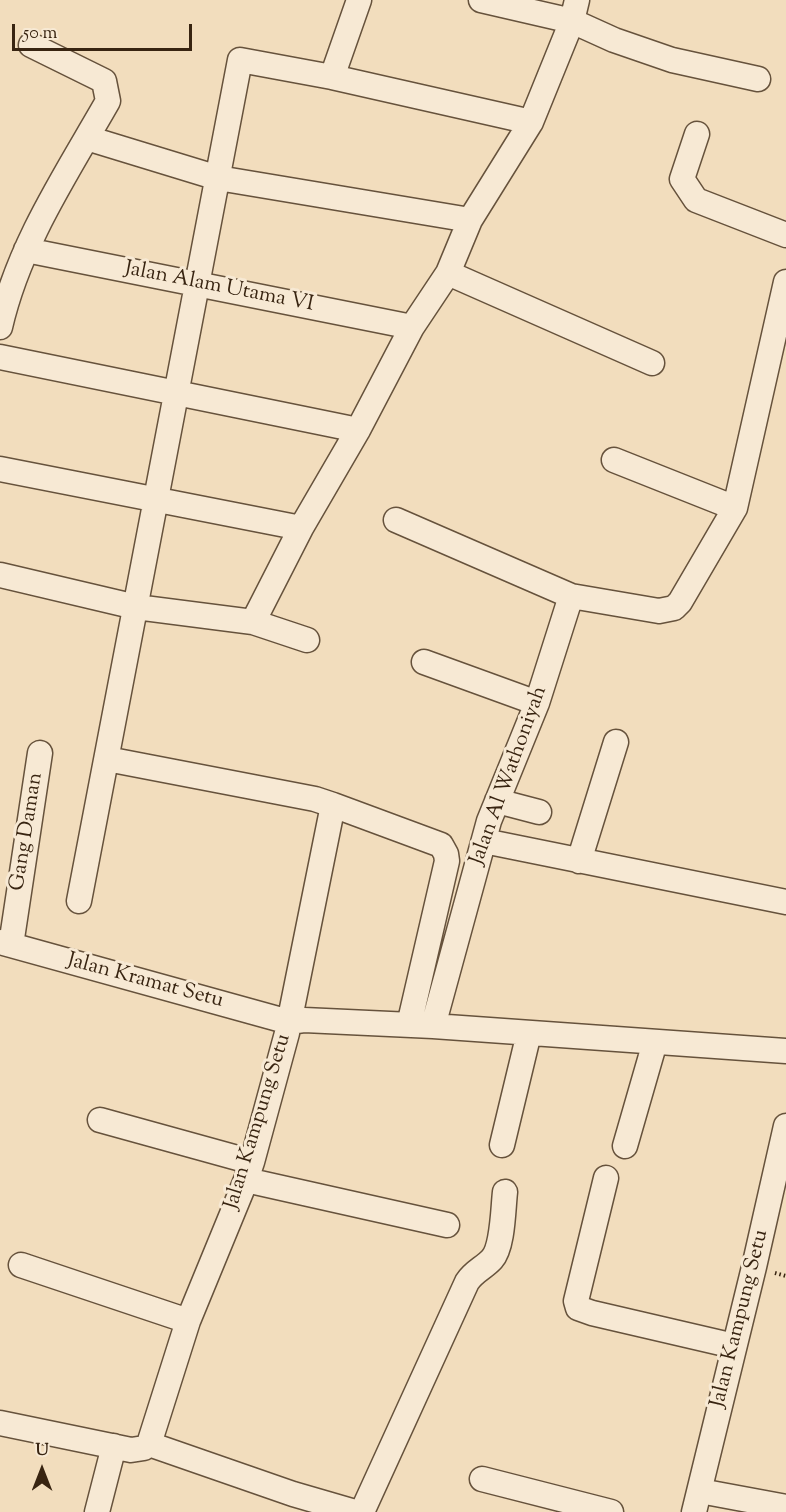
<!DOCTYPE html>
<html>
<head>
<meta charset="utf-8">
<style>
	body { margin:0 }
	#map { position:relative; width:786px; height:1512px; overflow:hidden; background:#f2ddbd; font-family:"Sorts Mill Goudy",serif }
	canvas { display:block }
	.north { position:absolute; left:12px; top:1440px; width:60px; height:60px; -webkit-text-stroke:4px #f7e9d4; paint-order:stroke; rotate:0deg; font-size:16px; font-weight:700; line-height:24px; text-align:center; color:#382411 }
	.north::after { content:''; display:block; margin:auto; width:21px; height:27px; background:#382411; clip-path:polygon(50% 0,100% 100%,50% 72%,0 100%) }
	.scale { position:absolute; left:12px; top:24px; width:180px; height:27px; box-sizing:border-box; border:3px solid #382411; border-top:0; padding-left:8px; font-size:18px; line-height:21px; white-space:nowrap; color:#382411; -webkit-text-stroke:4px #f7e9d4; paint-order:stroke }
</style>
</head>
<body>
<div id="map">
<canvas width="786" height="1512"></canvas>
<div class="north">U</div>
<div class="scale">50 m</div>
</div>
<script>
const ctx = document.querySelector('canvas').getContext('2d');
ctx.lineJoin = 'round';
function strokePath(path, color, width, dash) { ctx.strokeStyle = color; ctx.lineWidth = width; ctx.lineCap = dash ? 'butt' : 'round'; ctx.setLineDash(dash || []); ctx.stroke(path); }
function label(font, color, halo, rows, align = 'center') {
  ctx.font = font + ' "Sorts Mill Goudy",serif'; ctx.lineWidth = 6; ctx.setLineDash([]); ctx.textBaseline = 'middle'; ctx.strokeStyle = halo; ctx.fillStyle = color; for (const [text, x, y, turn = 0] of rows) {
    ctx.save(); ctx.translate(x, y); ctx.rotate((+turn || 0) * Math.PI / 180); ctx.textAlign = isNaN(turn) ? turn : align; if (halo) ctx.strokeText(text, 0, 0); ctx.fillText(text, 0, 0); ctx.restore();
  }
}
const path = new Path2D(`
	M775,1273l11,3`);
const minor = new Path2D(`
	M481,0l91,21 42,19 58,20 86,19
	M332,77l27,-77
	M697,134l-15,45 14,21 90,35
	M87,138l131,40 252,42
	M26,250l386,77
	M448,273l204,90
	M0,327c19,-83 67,-154 108,-226l-4,-20 -73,-36
	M0,357l358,73
	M614,460l121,48
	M0,469l301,59
	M396,520l175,76 88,15 15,-3 6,-6 55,-94 51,-226
	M0,575l136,32 117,15 54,18
	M253,622l48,-94 57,-98 54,-103 36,-54 22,-53 61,-98 41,-101 5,-21
	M424,662l113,41
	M497,801l42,11
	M333,805l108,40 5,9 1,7 -38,164
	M484,841l302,61
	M579,861l37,-119
	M79,901l161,-841 92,17 199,45
	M0,942l289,80 15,-2 129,6 353,25
	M11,945l29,-192
	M433,1026l56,-205 48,-118 34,-107
	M100,1120l152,42
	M502,1145l27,-112
	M625,1146l30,-104
	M606,1178l-30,123 2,7 14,5 142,33
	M246,1180l201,45
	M21,1265l167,56
	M0,1423l131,27 13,-2 5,-4 39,-123 58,-141 6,-18 35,-129 46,-228 -18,-6 -208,-40
	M149,1444l144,50 62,18
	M482,1479l129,33
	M700,1491l86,16
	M97,1512l17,-66
	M362,1512l105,-230c7,-11 17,-14 25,-23 11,-12 11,-50 13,-67
	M694,1512l60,-245 32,-141`);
const streetNames = [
	["Jalan Alam Utama VI",219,288,11],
	["Jalan Al Wathoniyah",510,776,-70],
	["Gang Daman",28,832,-81],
	["Jalan Kramat Setu",145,982,15],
	["Jalan Kampung Setu",259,1122,-73],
	["Jalan Kampung Setu",741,1319,-76]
];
strokePath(minor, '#66523c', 27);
strokePath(path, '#382411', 4, [1.5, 3]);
strokePath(minor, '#f7e9d4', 24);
label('21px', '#382411', '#f7e9d4', streetNames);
</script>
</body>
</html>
